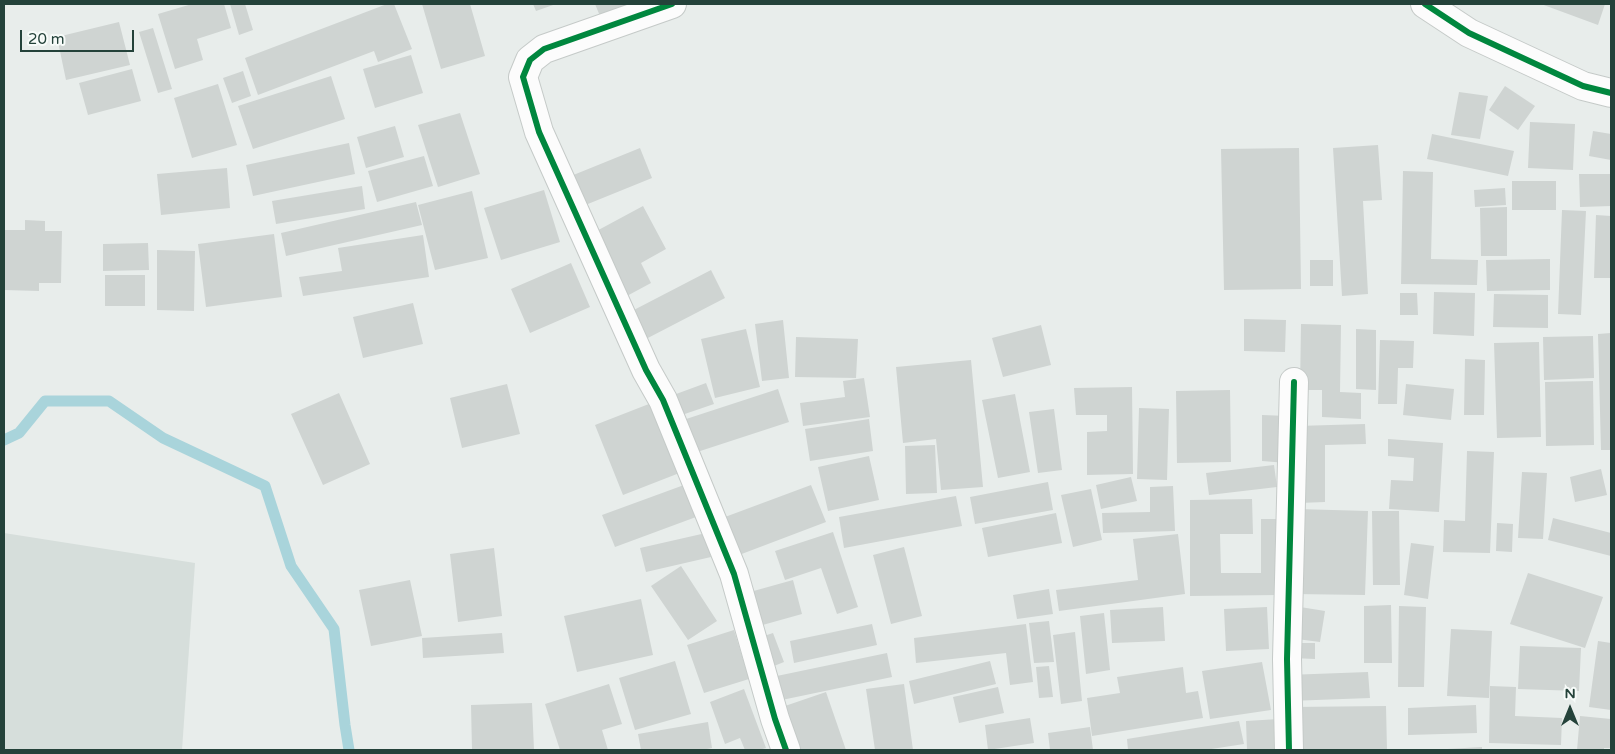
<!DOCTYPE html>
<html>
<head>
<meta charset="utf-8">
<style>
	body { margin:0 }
	#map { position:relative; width:1615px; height:754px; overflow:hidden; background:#e8edeb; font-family:"Varela Round",sans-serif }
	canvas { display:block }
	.frame { position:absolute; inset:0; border:5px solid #24423a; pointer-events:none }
	.north { position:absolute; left:1545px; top:684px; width:50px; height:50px; -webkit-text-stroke:4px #f7fbf9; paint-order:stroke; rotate:0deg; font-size:14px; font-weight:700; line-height:20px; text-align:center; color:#24423a }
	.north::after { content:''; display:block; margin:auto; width:18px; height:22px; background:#24423a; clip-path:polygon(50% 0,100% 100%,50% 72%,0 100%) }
	.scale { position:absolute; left:20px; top:30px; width:114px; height:22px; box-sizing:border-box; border:2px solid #24423a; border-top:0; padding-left:6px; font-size:15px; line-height:18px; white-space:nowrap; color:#24423a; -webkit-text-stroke:4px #f7fbf9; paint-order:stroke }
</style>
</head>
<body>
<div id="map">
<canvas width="1615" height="754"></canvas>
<div class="frame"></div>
<div class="north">N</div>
<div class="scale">20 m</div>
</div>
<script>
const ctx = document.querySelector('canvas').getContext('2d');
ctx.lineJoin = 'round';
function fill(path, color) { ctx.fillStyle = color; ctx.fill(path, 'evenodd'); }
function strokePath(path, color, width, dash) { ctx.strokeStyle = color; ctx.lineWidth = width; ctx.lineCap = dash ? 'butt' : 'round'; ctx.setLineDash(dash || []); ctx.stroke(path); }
const built = new Path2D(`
	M4,533l191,30 -13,187h-178z`);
const stream = new Path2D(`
	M4,440l15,-7 26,-32h64l54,37 102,48 26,80 43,63 11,96 4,25`);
const building = new Path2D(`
	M192,4h32l7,24 -34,11 6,21 -28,9 -17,-55z
	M230,4h15l8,26 -14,5z
	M387,4h7l18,45 -34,13 -4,-11 -116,44 -13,-37z
	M422,4h48l15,52 -44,13z
	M533,4h23l-20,7z
	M595,4h37l-32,12z
	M1541,4h64l-7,21z
	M119,22l11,43 -64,15 -9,-43z
	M153,28l19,61 -14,4 -19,-61z
	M411,55l12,38 -48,15 -12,-39z
	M132,69l9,32 -53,14 -9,-32z
	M243,71l8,25 -19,7 -9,-25z
	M331,76l14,43 -92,30 -15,-43z
	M218,84l19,61 -45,13 -18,-60z
	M1505,86l30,20 -17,24 -29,-20z
	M1459,92l29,4 -8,43 -29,-4z
	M460,113l20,61 -42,13 -20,-62z
	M1530,122l45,2 -2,46 -45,-2z
	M395,126l9,31 -38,11 -9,-31z
	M1593,131l18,3v26l-22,-4z
	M1432,134l82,17 -6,25 -81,-17z
	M349,143l6,31 -102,22 -7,-31z
	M1378,145l4,55 -19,1 5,93 -26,2 -9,-148z
	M640,148l12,30 -74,30 -12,-30z
	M1299,148l2,141 -77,1 -3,-141z
	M424,156l9,30 -56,16 -9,-31z
	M227,168l3,40 -69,7 -4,-41z
	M1403,171l30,1 -2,87 47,1 -1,25 -76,-1z
	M1579,174h32v32l-31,1z
	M1512,181h44v29h-44z
	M362,186l3,23 -89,15 -4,-23z
	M1505,188l1,17 -31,2 -1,-17z
	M544,190l16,52 -59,18 -17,-52z
	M472,191l16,67 -53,12 -17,-65z
	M416,202l6,23 -136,31 -5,-23z
	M643,206l23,43 -25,14 10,20 -26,14 -34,-63z
	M1507,207v49h-26l-1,-48z
	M1562,210l24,1 -5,104 -23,-1z
	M1596,215l15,1v62h-17z
	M25,220l20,1v10h17l-1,52h-22v8l-35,-1v-60h21z
	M274,234l8,63 -76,10 -8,-63z
	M423,235l6,42 -126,19 -4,-19 43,-6 -4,-23z
	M148,243l1,27 -46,1v-27z
	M157,250l38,1 -1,60 -37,-1z
	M1550,259v31l-63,1 -1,-31z
	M1310,260h23v26h-23z
	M571,263l19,44 -60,26 -19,-44z
	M711,270l14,28 -81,42 -14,-28z
	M105,275h40v31h-40z
	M1434,292l41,1 -1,43 -41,-2z
	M1400,293h17l1,22h-18z
	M1494,294l54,1v33l-55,-1z
	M413,303l10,41 -60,14 -10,-41z
	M1244,319l42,1 -1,32 -41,-1z
	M783,320l6,58 -27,3 -7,-57z
	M1301,324l40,1 -1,67 21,1v26l-39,-2v-27h-22z
	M1041,325l10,40 -48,12 -11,-39z
	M746,329l14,58 -45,11 -14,-59z
	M1356,329l20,1v60l-20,-1z
	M1611,333v117h-10l-3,-116z
	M1593,336l1,42 -50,2 -1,-43z
	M796,337l62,2 -2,39 -61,-1z
	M1380,340l34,1 -1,27h-15l-1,36h-19z
	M1539,342l2,95 -44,1 -3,-95z
	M1465,359l20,1 -1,55h-20z
	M971,360l12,127 -42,3 -5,-51 -33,4 -7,-76z
	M864,378l6,39 -67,9 -3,-23 45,-6 -2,-16z
	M1593,381l1,64 -48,1 -1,-64z
	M706,383l8,21 -38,13 -8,-20z
	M507,384l13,50 -58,14 -12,-50z
	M1406,384l48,5 -3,31 -48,-5z
	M1132,387l1,87 -46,1v-43l20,-1v-16h-31l-2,-27z
	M778,389l11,33 -98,32 -11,-33z
	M1230,390l1,72 -54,1 -1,-72z
	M339,393l31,71 -47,21 -32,-71z
	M1015,394l15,78 -32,6 -16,-78z
	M654,402l28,70 -59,23 -28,-70z
	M1139,408l30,1 -2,71 -30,-1z
	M1054,409l8,61 -24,3 -9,-61z
	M1262,415l26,1 -1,47 -25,-2z
	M869,419l4,32 -63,10 -5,-32z
	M1365,424l1,20 -41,1v57l-26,1 -2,-77z
	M1388,439l55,4 -4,69 -50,-3 2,-29 22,1 1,-23 -26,-2z
	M935,445l2,48 -31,1 -1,-48z
	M1467,451l27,1 -4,101 -47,-1 1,-32 21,1z
	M869,456l10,44 -51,11 -10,-44z
	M1274,465l3,22 -68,8 -3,-22z
	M1601,469l6,26 -32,7 -5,-25z
	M1522,472l25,1 -4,66 -25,-1z
	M1131,477l6,24 -36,8 -5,-24z
	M1048,482l5,28 -78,14 -5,-27z
	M684,485l12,32 -81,30 -13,-32z
	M811,485l15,37 -87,33 -14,-38z
	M1173,486l2,45 -72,2 -1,-20 48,-1v-25z
	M1091,489l11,51 -29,7 -12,-52z
	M956,496l6,30 -118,22 -5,-31z
	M1252,499l1,35h-33l1,39h40v-54h18v76l-89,1v-96z
	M1297,509l71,2 -3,84 -71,-1z
	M1372,511h27l1,74h-27z
	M1056,513l6,30 -74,14 -6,-29z
	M1553,518l58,15v23l-63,-16z
	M1497,523l16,1 -1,28 -16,-1z
	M833,532l25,75 -21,7 -16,-46 -36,12 -10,-29z
	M706,533l5,24 -65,15 -6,-24z
	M1178,534l7,60 -126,17 -3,-21 82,-10 -5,-41z
	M1411,543l23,3 -6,53 -24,-4z
	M904,547l18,69 -31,8 -18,-69z
	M494,548l8,68 -44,6 -8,-68z
	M681,566l36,55 -29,19 -37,-54z
	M1528,573l75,24 -18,51 -75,-24z
	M410,580l12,56 -51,10 -12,-56z
	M793,580l9,34 -43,12 -9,-34z
	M1049,589l4,25 -36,5 -4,-24z
	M641,599l12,56 -76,17 -13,-56z
	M1391,605l1,58h-28v-57z
	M1294,606l31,5 -5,31 -31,-4z
	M1399,606l27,1 -2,80h-26z
	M1163,607l2,34 -53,2 -2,-33z
	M1267,607l2,42 -43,2 -2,-42z
	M1104,613l6,57 -24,4 -6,-58z
	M1049,621l5,41 -20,1 -5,-40z
	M872,624l5,21 -83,18 -4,-22z
	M1026,624l7,58 -23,3 -4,-32 -90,10 -2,-25z
	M1451,629l41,2 -3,67 -42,-2z
	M734,630l15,49 -45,14 -17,-48z
	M1075,632l7,69 -21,3 -8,-69z
	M502,633l2,20 -81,5 -1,-20z
	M773,633l11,29 -15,6 -11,-30z
	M1598,641l13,2v67l-22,-3z
	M1292,643h23v16l-23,-1z
	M1520,646l61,2 -2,43 -61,-2z
	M887,653l5,24 -115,24 -5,-24z
	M675,661l16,53 -56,16 -16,-52z
	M990,661l6,23 -82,20 -5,-23z
	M1262,662l9,48 -61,9 -8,-48z
	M1049,666l4,31 -14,1 -3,-31z
	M1183,667l3,26 12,-2 5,27 -111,18 -5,-38 33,-5 -3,-16z
	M1368,672l2,26 -81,3 -2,-26z
	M609,684l13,40 -20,6 6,20h-48l-15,-46z
	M904,684l9,66h-38l-9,-61z
	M1490,686l26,1 -1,29 47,2 -1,27 -72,-2z
	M998,687l6,26 -45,10 -6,-26z
	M744,689l22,59 -7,2h-14l-5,-12 -15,6 -15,-42z
	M826,692l20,58h-46l-15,-44z
	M532,703l2,47h-62l-1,-45z
	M1476,705l1,28 -69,2v-27z
	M1386,706l1,44h-95v-43z
	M1580,716l31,3v29h-7v2h-27z
	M1030,718l4,25 -46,7 -3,-25z
	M1279,719l1,31h-33l-1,-29z
	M1239,721l5,23 -39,6h-77l-1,-11z
	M708,722l4,26 -10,2h-61l-3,-16z
	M1090,727l3,23h-43l-2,-17z
	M1482,747v3h-35v-1z`);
const street = new Path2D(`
	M672,4l-128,45 -14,11 -7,17 16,55 107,238 17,30 71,174 41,145 11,31
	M1425,4l44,29 114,53 28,7
	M1289,750l-2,-91 7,-277`);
const cycleway = new Path2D(`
	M672,4l-128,45 -14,11 -7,17 16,55 107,238 17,30 71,174 41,145 11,31
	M1425,4l44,29 114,53 28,7
	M1289,750l-2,-91 7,-277`);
fill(built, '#d6dedb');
strokePath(stream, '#a9d4db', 11);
fill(building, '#cfd4d2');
strokePath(street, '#c5cac8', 30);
strokePath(street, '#fcfcfc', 28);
strokePath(cycleway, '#00873e', 6);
</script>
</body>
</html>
